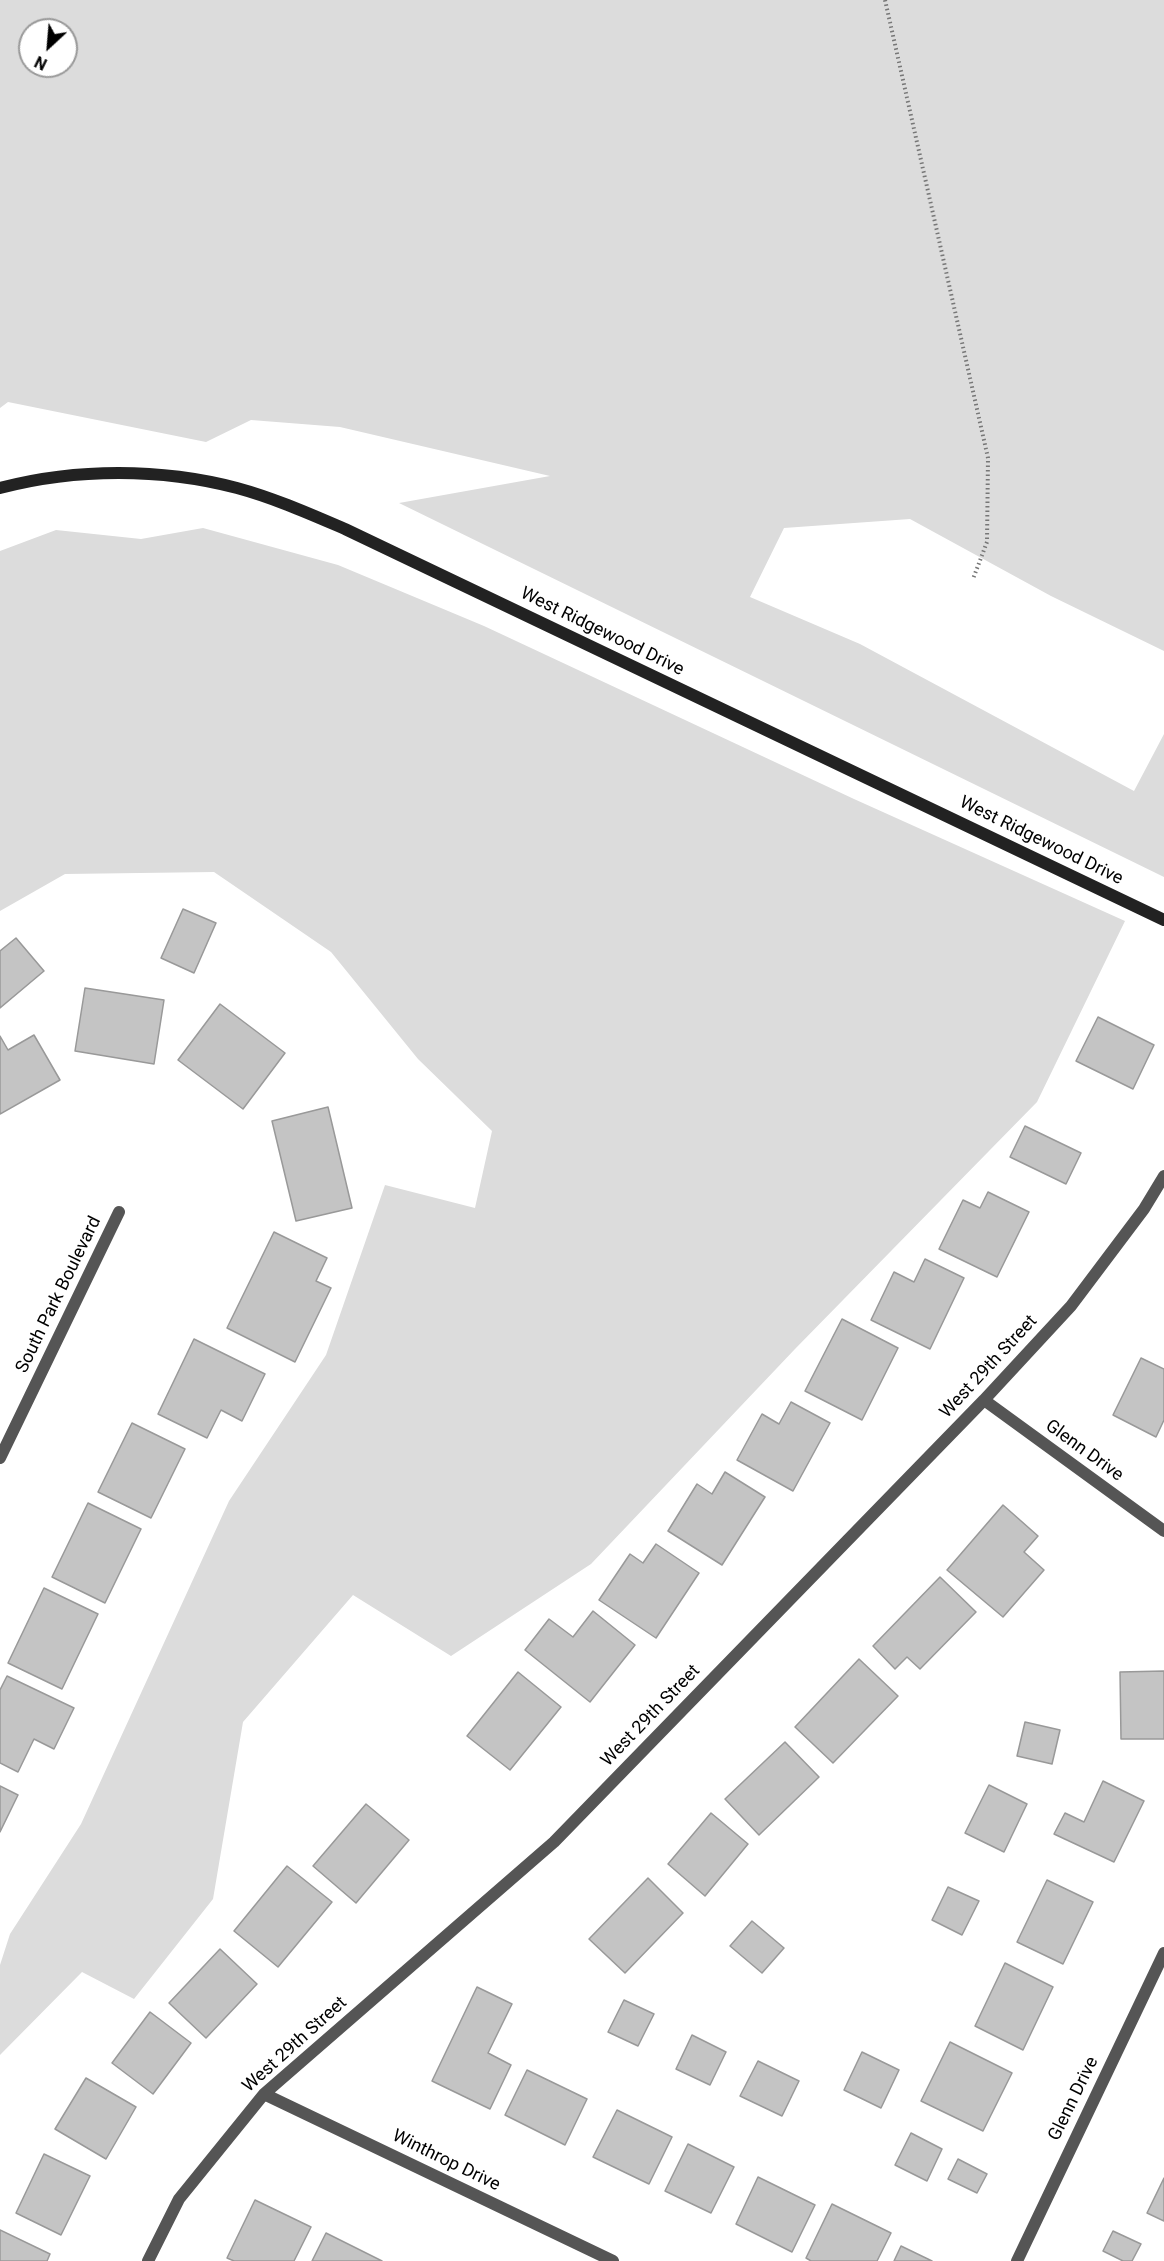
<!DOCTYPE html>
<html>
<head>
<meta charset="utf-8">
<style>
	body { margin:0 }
	#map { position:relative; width:1164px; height:2261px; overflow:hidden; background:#fff; font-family:Roboto,sans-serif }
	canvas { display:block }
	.north { position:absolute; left:18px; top:18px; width:60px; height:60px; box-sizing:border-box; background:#fff; border:2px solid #999; border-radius:50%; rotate:206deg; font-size:16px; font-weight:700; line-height:24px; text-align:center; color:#000 }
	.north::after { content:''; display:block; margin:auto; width:21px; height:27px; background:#000; clip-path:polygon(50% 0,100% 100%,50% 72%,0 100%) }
</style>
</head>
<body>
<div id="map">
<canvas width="1164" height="2261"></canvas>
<div class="north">N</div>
</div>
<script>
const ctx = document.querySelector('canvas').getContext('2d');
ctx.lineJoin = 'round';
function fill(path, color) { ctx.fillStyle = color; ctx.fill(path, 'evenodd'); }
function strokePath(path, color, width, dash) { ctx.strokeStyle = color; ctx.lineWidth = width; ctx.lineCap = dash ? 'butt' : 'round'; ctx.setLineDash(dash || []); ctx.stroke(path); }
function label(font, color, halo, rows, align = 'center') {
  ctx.font = font + ' Roboto,sans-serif'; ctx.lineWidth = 5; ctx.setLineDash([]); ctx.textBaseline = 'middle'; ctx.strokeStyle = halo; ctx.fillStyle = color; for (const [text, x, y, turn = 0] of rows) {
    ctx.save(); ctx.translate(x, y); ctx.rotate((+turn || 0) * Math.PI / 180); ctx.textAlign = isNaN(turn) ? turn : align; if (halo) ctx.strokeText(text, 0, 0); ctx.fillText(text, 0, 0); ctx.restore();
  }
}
const green = new Path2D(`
	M0,0h1164v651l-113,-55 -141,-77 -126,9 -34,69 110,47 274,147 30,-57v143l-765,-374 151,-27 -210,-49 -89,-7 -45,22 -198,-40 -8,6zM30,30h36v36h-36z
	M203,528l135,37 146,61 370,173 271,122 -88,181 -242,247 -204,215 -140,92 -98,-61 -110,127 -30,177 -79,100 -52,-27 -82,83v-90l10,-31 71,-110 148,-323 97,-146 59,-170 90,23 17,-77 -74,-72 -87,-107 -117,-80 -149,2 -65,37v-360l56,-21 85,9z`);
const building = new Path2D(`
	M183,909l33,14 -22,50 -33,-15z
	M16,938l28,33 -44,37v-57z
	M85,988l79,12 -10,64 -79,-13z
	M220,1004l65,49 -42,56 -65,-49z
	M1098,1017l56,28 -21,44 -57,-28z
	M34,1035l26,45 -60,34v-78l8,14z
	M328,1107l24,101 -56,13 -24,-100z
	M1025,1126l56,27 -15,31 -56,-27z
	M988,1192l41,20 -32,65 -58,-28 24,-49 17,8z
	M274,1232l53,26 -11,23 15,7 -36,74 -68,-34z
	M925,1259l39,19 -34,71 -59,-29 23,-48 20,10z
	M842,1319l56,29 -36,72 -57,-29z
	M194,1339l71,35 -23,47 -21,-11 -14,28 -49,-24z
	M1141,1358l23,11v51l-8,17 -43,-22z
	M791,1402l39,21 -37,68 -56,-31 25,-46 17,10z
	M132,1423l53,26 -34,69 -53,-26z
	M725,1472l40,25 -43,68 -54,-34 29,-47 15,10z
	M88,1503l53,26 -36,74 -53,-26z
	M1003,1505l35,31 -14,16 20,18 -41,47 -56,-47z
	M656,1544l43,29 -43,65 -57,-38 31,-46 13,9z
	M940,1577l36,35 -56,57 -13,-12 -12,12 -22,-23z
	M44,1588l54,26 -36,75 -54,-26z
	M593,1611l42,34 -45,57 -65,-52 24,-31 24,18z
	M859,1659l39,37 -65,67 -38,-36z
	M1164,1671v68h-43l-1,-67z
	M518,1672l43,35 -51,63 -43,-34z
	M7,1676l67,32 -20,41 -20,-10 -16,33 -18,-9v-73z
	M1025,1722l35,8 -8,34 -35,-8z
	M785,1742l34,35 -60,58 -34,-36z
	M1103,1781l41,20 -30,61 -60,-28 11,-21 19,9z
	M989,1785l38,19 -23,48 -39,-19z
	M0,1786l18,9 -18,37z
	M366,1804l43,36 -53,63 -43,-37z
	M711,1813l37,31 -43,52 -37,-32z
	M287,1866l45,36 -54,65 -44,-36z
	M648,1878l35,35 -58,60 -36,-34z
	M1047,1880l46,22 -30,62 -46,-22z
	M948,1887l31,14 -17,34 -30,-15z
	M752,1921l32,27 -22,25 -32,-27z
	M220,1949l37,35 -51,54 -37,-35z
	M1005,1963l48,24 -30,63 -48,-24z
	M477,1987l35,17 -24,49 23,12 -21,44 -58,-28z
	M624,2000l30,14 -16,32 -30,-14z
	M150,2012l41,31 -38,51 -41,-31z
	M692,2035l34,17 -16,33 -34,-16z
	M950,2042l62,31 -29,58 -62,-30z
	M862,2052l37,18 -18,38 -37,-18z
	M758,2061l41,20 -17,35 -42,-20z
	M527,2070l60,29 -22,46 -60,-30z
	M86,2078l50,29 -30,52 -51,-30z
	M617,2110l55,27 -23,47 -56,-27z
	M911,2133l31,16 -15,32 -32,-16z
	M688,2144l46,23 -23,46 -46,-22z
	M44,2154l46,22 -29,59 -45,-22z
	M958,2159l29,15 -10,19 -29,-14z
	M758,2177l57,28 -23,47 -56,-28z
	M1164,2178v43l-17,-8z
	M255,2200l56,27 -17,34h-60l-7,-3z
	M832,2204l59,29 -14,28h-66l-5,-3z
	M0,2230l50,24 -3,7h-47z
	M1113,2231l28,13 -9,17h-9l-20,-10z
	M326,2233l56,28h-70z
	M901,2246l31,15h-38z`);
const path = new Path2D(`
	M885,0l103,458 -1,84 -14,37`);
const street = new Path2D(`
	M984,1400l180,131
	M0,1458l119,-246
	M264,2094l349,167
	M148,2261l31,-62 85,-105 290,-252 430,-442 87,-94 73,-97 20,-33
	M1017,2261l147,-308`);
const secondary = new Path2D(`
	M0,488c76,-20 161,-20 237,0 37,10 73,26 108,41l819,391`);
const streetNames = [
	["West Ridgewood Drive",602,632,26],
	["West Ridgewood Drive",1041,841,26],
	["South Park Boulevard",59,1295,-64],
	["West 29th Street",989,1367,-47],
	["Glenn Drive",1084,1451,36],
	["West 29th Street",651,1716,-46],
	["West 29th Street",295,2045,-42],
	["Glenn Drive",1074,2099,-64],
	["Winthrop Drive",446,2161,26]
];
fill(green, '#dcdcdc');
fill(building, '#c4c4c4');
strokePath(building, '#999', 1.5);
strokePath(path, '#777', 4, [1.5, 3]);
strokePath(street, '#555', 12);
strokePath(secondary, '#222', 12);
label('18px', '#000', '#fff', streetNames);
</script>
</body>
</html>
